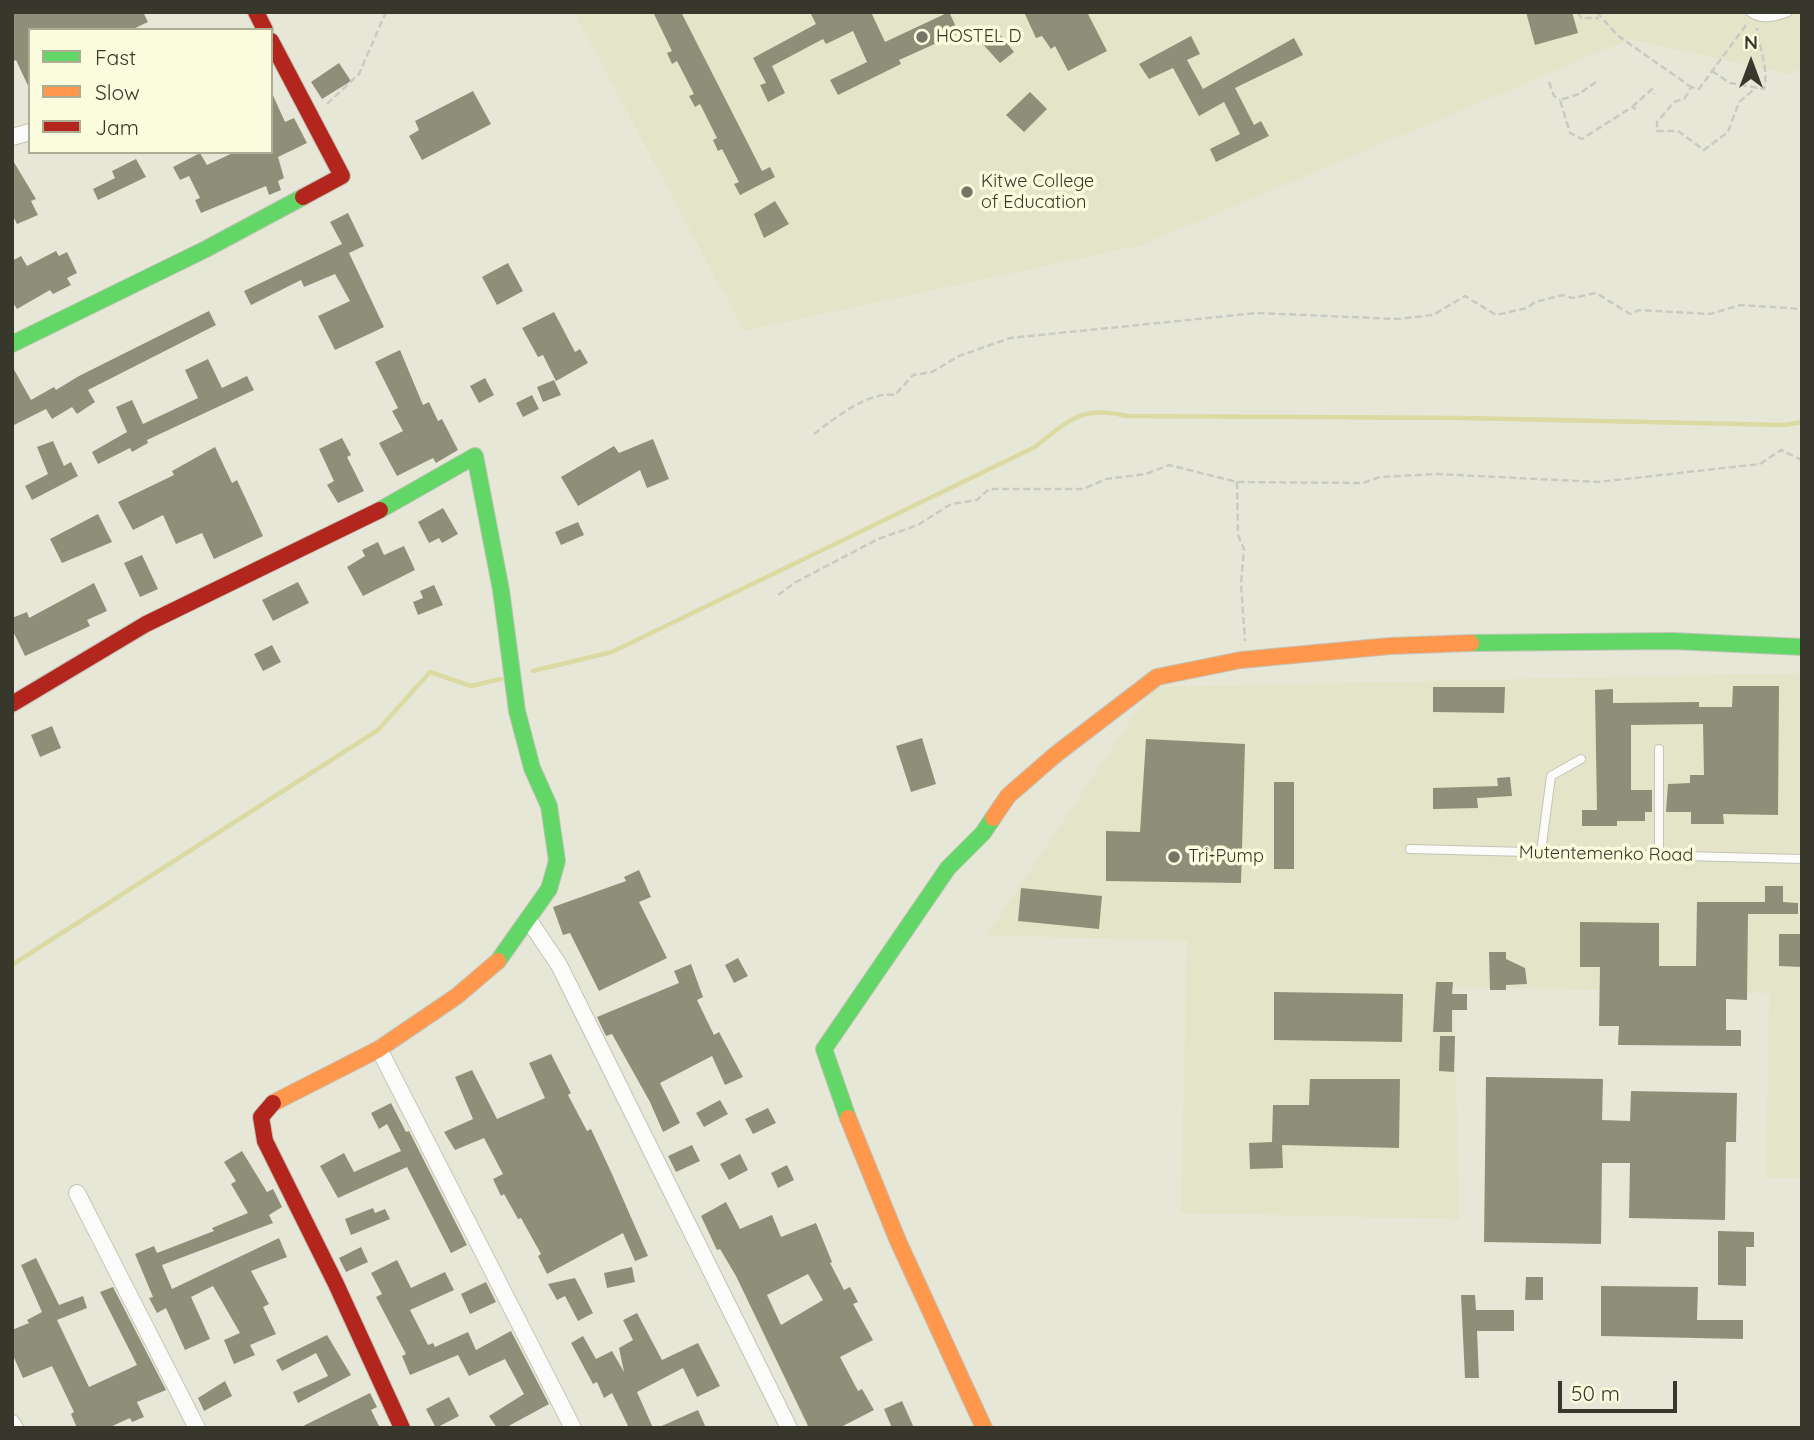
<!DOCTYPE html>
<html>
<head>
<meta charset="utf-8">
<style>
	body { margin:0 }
	#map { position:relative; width:1814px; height:1440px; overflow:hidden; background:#e7e7d7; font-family:Quicksand,sans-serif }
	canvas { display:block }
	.frame { position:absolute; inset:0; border:14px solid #37372b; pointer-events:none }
	.legend { position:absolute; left:28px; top:28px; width:245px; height:126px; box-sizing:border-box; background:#fbfbdd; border:2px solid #adad96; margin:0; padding:9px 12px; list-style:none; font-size:21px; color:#37372b }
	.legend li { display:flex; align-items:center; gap:14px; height:35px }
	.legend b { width:35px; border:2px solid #adad96 }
	.north { position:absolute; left:1716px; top:28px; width:70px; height:70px; -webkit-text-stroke:5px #fbfbdd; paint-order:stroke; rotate:0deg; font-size:19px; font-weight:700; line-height:28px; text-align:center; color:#37372b }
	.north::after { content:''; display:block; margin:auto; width:24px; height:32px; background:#37372b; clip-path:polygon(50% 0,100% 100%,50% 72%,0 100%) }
	.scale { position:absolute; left:1558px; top:1381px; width:119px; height:32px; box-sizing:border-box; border:4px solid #37372b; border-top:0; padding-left:9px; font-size:21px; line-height:24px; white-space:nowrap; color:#37372b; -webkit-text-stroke:5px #fbfbdd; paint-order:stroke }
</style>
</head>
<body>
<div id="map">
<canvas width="1814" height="1440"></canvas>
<div class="frame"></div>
<ul class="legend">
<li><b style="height:9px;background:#63d668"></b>Fast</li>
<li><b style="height:9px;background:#ff974d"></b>Slow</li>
<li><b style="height:9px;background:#b3261e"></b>Jam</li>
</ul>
<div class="north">N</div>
<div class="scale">50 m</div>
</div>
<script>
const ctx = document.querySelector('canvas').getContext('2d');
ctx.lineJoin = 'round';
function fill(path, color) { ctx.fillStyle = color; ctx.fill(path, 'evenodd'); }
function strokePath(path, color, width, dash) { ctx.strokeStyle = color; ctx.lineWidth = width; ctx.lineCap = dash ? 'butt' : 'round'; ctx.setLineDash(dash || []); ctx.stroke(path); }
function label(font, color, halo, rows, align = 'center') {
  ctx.font = font + ' Quicksand,sans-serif'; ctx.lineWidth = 7; ctx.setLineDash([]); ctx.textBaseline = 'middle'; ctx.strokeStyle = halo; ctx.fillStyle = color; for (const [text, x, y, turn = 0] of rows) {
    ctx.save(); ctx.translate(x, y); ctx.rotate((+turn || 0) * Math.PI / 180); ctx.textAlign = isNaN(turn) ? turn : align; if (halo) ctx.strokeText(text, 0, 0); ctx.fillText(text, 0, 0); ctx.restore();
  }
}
const built = new Path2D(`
	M574,12h1228v56l-14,6 -158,-35 -488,206 -398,86z
	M1802,673v505h-36l3,-185 -315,-6 5,232 -278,-6 6,-272 -200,-6 166,-248z`);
const stream = new Path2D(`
	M533,671l79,-19 423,-205c34,-27 47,-42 92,-31l336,2 322,7 17,-3
	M12,965l366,-235 52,-58 41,14 30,-7`);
const building = new Path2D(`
	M12,12h131l5,10 -17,8h-101v60l-14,-30 -4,2z
	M653,12h28l81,159 8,-4 5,10 -35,18 -6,-11 5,-2 -17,-33 -4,2 -5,-11 4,-2 -17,-34 -5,3 -6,-11 5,-2 -17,-33 -5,3 -5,-11 5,-2z
	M810,12h61l14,30 64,-30 10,21 -60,27 2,4 -63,31 -8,-15 37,-18 -14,-31 -27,13 -3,-5 -51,27 13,27 -17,9 -8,-17 6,-2 -13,-25 63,-34z
	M1024,12h63l20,39 -39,20 -13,-25 -4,3 -9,-13 -6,2z
	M1526,12h46l6,21 -43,12z
	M994,27l20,25 -14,11 -21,-23z
	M1191,36l9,18 -13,6 16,29 91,-51 9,17 -68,33 19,37 7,-4 8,15 -53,26 -6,-13 30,-15 -16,-32 -25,14 -26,-48 -24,11 -10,-15z
	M339,63l12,18 -29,18 -11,-17z
	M271,91l14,31 9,-4 13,25 -29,14 6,21 -6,3 3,9 -12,5 -3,-9 -65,27 -6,-13 5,-2 -11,-22 -9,4 -7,-13 27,-14 7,12 28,-13h36z
	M473,91l18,33 -69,36 -13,-24 10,-6 -4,-9z
	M1030,92l17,17 -23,23 -18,-17z
	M12,159l24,40 -5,2 7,14 -21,9 -5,-10z
	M136,159l10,18 -48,23 -5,-11 22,-11 -3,-7z
	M775,201l14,23 -25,14 -10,-24z
	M348,213l16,33 -15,7 35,74 -49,23 -17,-34 32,-15 -15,-27 -31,13 -3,-7 -50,25 -7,-14 98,-47 -12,-22z
	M56,251l3,5 8,-4 10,21 -10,5 4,7 -18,9 -3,-4 -33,19 -5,-8v-40l9,-5 6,10z
	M508,263l15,28 -26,14 -15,-28z
	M209,311l7,14 -128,65 7,12 -18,12 -5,-7 -20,12 -6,-10 -34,17v-60l19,34 23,-13 2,3 23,-14z
	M554,312l21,40 5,-3 8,14 -32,18 -13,-26 -5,2 -16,-29z
	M400,350l23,55 6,-3 9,19 4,-2 16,31 -22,13 -3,-5 -36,18 -18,-33 24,-12 -11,-20 6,-3 -23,-46z
	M208,359l14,29 25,-12 7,14 -107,50 1,3 -16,9 -2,-4 -32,16 -6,-12 35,-20 -11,-25 16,-7 11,24 55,-26 -13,-28z
	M485,378l9,17 -15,8 -9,-17z
	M554,380l7,15 -18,7 -6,-15z
	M532,395l7,14 -16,8 -7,-14z
	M342,438l9,17 -4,2 17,34 -26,12 -11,-18 7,-4 -15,-32z
	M653,439l16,40 -22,9 -7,-18 -62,36 -17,-29 53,-31 5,7z
	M53,441l11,25 7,-4 7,14 -46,24 -7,-14 23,-12 -11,-27z
	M215,447l17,36 5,-3 26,56 -49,23 -12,-26 -26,11 -13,-29 -30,15 -15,-28 56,-27 -2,-4z
	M443,508l15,26 -16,9 -3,-5 -10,5 -11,-21z
	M98,514l14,28 -50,21 -12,-24z
	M578,522l6,13 -23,10 -6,-13z
	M378,542l6,13 20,-9 11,24 -52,26 -16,-29 18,-11 -3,-6z
	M142,555l16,34 -18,8 -16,-34z
	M298,582l11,21 -36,18 -11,-21z
	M94,583l13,28 -20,9 3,6 -65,30 -13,-27v-11l15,-6 2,6z
	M434,585l9,20 -25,10 -5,-13 10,-4 -3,-7z
	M272,645l9,17 -18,9 -9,-17z
	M1733,686h46l-1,129 -55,-1 1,10h-33v-12h-25l2,-28 22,-1v-8h14l-1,-51 -72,1v65h21v22h-7v9h-28v5h-35v-16h15l-2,-120 18,-1v14l86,-1v5h33z
	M1433,687h72l-1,26 -71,-1z
	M52,726l9,22 -21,9 -9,-22z
	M922,738l14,46 -25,8 -15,-46z
	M1146,739l99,5 -4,139 -135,-2v-50l34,1z
	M1510,777l2,19 -35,2 1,10 -45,1v-21l65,-2 -1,-8z
	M1274,782h20v87h-20z
	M639,870l12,27 -12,5 28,56 -68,33 -29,-58 -7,2 -10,-28 73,-26 -2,-4z
	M1765,886h18v16l15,1v11h-50l-1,86 -21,-1v31h15v16l-123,-1 1,-19h-20l1,-59h-20v-45l79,1v43h37l1,-64h68z
	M1021,888l81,8 -3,33 -81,-8z
	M1779,934h23v33l-23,-1z
	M1489,952h17v7l19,9 2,16 -21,1v5h-16z
	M738,958l10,18 -14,7 -9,-18z
	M691,964l12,33 -6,3 17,35 5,-3 24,45 -18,8 -13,-29 -52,27 20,40 -17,9 -13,-30 -38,-68 -6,2 -9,-19 82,-34 -5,-12z
	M1436,982h17l-1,12h15v16h-15v22h-19z
	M1274,992l129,2 -1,48 -128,-2z
	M1440,1036h15l-1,36 -15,-1z
	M551,1054l20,39 -3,2 19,36 4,-2 21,45 36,82 -13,5 -12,-28 -76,41 -9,-18 3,-2 -20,-36 -3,1 -14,-25 -3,2 -8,-17 10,-5 -19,-36 -29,12 -11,-18 29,-13 -18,-42 17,-7 25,49 48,-21 -16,-35z
	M1486,1077l117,2 -1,41 28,1 1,-30 106,2 -1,49h-10l-1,78 -96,-2 1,-55h-28l-1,81 -117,-2z
	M1310,1079h90l-1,69 -117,-3 1,23 -33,1 -1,-26 23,-1 1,-37h36z
	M720,1100l8,14 -24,13 -8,-14z
	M391,1103l15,29 3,-1 58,114 -16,8 -44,-86 -69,31 -18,-32 24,-13 10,19 47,-21 -14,-27 -8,5 -8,-16z
	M768,1108l8,15 -23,11 -8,-15z
	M692,1145l8,16 -24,11 -8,-16z
	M242,1151l25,41 6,-3 9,18 -13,8 4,8 -111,42 10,24 107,-51 8,19 -36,14 18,33 -6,3 13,27 -26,11 5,10 -21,9 -10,-24 16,-7 -27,-47 -22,11 19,42 -25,11 -19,-42 -9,5 -8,-15 4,-1 -18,-43 19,-8 3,7 57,-22 -2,-3 36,-15 -17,-29 5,-3 -12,-19z
	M740,1154l8,16 -19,10 -9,-16z
	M787,1165l7,15 -16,8 -7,-15z
	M726,1202l14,27 32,-14 9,22 35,-14 16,39 -2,1 14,27 6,-3 8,15 -5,2 20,36 -33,17 18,34 4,-2 12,21 -35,18h-30l-73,-152 -16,-27 -3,1 -16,-34zM808,1274l15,26 -42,25 -14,-30z
	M373,1208l2,5 10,-4 5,10 -39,16 -6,-16z
	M1718,1231l36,1v15h-8v39l-28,-1z
	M361,1247l7,15 -22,10 -7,-14z
	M36,1258l23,47 24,-9 4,12 -30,12 32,67 48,-22 -37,-73 13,-5 53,103 -29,12 7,15 -12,5 -2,-4 -22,10h-31l-6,-14 3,-2 -22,-46 -29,12 -11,-25v-23l17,-7 -2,-3 15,-8 -21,-47z
	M397,1260l14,28 34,-16 9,18 -44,20 18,35 5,-2 2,4 33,-15 8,18 35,-19 38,73 -44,24h-8l-8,-12 35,-22 -19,-35 -36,17 -11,-21 -48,20 -8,-19 4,-2 -30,-57 6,-3 -11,-21z
	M632,1267l3,15 -28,6 -3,-15z
	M1526,1277h17v23h-18z
	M575,1278l18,35 -15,8 -13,-25 -8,4 -9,-16z
	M486,1282l10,20 -26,12 -9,-20z
	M1601,1286l97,1 -1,33h46v19l-142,-3z
	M1461,1295h14l1,15h38v21h-37l2,47h-14z
	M637,1313l25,47 36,-17 22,43 -23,11 -14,-29 -46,24 16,36h-24l-17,-35 -8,5 -7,-16 -4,2 -22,-41 12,-7 13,23 16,-8 12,21 -5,-24 14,-8 -10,-20z
	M327,1335l24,40 -53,28 -5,-11 35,-16 -12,-23 -34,18 -6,-11z
	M225,1381l7,15 -28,15 -6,-13z
	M370,1393l7,14 -6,3 9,18h-81z
	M449,1397l10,19 -23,12 -10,-19z
	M902,1401l12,27h-22l-8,-19z
	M698,1410l8,18h-49z`);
const path = new Path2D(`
	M1578,12l3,6h18
	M1597,12l20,23 74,52
	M1746,25l-47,64 -8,-2 -6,11 -11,4 -17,20v9h21l26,19 24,-18 11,-30 18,-15
	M1712,71l18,12 34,6c5,-21 -5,-40 -7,-61
	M1549,82l5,14 6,4
	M1596,82l-17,12 -19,6 10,33 12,6 50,-32 4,2
	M327,104l32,-30 27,-62
	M1632,107l20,-18 2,5
	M814,434c21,-16 54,-43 81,-39l18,-20 19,-3 27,-16 51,-18 247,-25 141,6 35,-4 32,-19 31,19 31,-7 8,-6 28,-7 10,3 23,-5 34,21 9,-4 71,4 31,-9 61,4
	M1237,482l1,53 6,14 -3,35 4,57
	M778,595l18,-13 82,-43 40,-14 33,-21 26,-4 12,-11h94l23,-10 40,-5 23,-9 68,17 126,1 17,-6 56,-3 162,8 162,-18 21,-14 21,10`);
const lane = new Path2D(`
	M1750,12c12,9 25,5 38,0
	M1659,749v106
	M1410,849l392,10
	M1541,852l10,-76 30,-17`);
const street = new Path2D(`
	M12,137l18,-5
	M528,919l31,46 230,463
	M379,1049l194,379
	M77,1193l120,235
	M12,1423l3,5`);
const fast = new Path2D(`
	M12,344l194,-95 97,-52
	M380,510l95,-54 26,134 16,121 15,57 17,38 8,55 -8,28 -51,72
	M1471,643l201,-2 130,6
	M848,1118l-24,-69 124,-181 35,-35 10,-15`);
const slow = new Path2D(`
	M993,818l15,-22 47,-41 102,-78 84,-17 149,-14 81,-3
	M273,1103l106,-54 78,-53 41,-35
	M848,1118l50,123 86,187`);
const jam = new Path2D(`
	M256,12l9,18
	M271,41l71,135 -39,21
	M12,704l134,-80 234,-114
	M273,1103l-12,14 4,24 71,143 66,144`);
const markers = [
	[922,37,7,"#757567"],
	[967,192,7,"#757567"],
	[1174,857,7,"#757567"]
];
const poiNames = [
	["HOSTEL D",936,37],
	["Kitwe College",981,182],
	["of Education",981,203],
	["Tri-Pump",1188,857]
];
const streetNames = [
	["Mutentemenko Road",1606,854,1]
];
fill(built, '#e4e4c8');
strokePath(stream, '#dadaa2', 4.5);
fill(building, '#8f8f79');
strokePath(lane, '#c3c3b6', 10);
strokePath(street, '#c3c3b6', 18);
strokePath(fast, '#c3c3b6', 18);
strokePath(slow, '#c3c3b6', 18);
strokePath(jam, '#c3c3b6', 18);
strokePath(path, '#cacac4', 2.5, [7, 3.5]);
strokePath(lane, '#fbfbf9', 8);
strokePath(street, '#fbfbf9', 16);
strokePath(fast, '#63d668', 16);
strokePath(slow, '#ff974d', 16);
strokePath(jam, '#b3261e', 16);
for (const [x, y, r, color] of markers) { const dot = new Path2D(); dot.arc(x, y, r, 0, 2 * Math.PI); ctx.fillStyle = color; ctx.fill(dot); strokePath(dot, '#fbfbdd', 2.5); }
label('18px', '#37372b', '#fbfbdd', poiNames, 'left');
label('18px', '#37372b', '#fbfbdd', streetNames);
</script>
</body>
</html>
